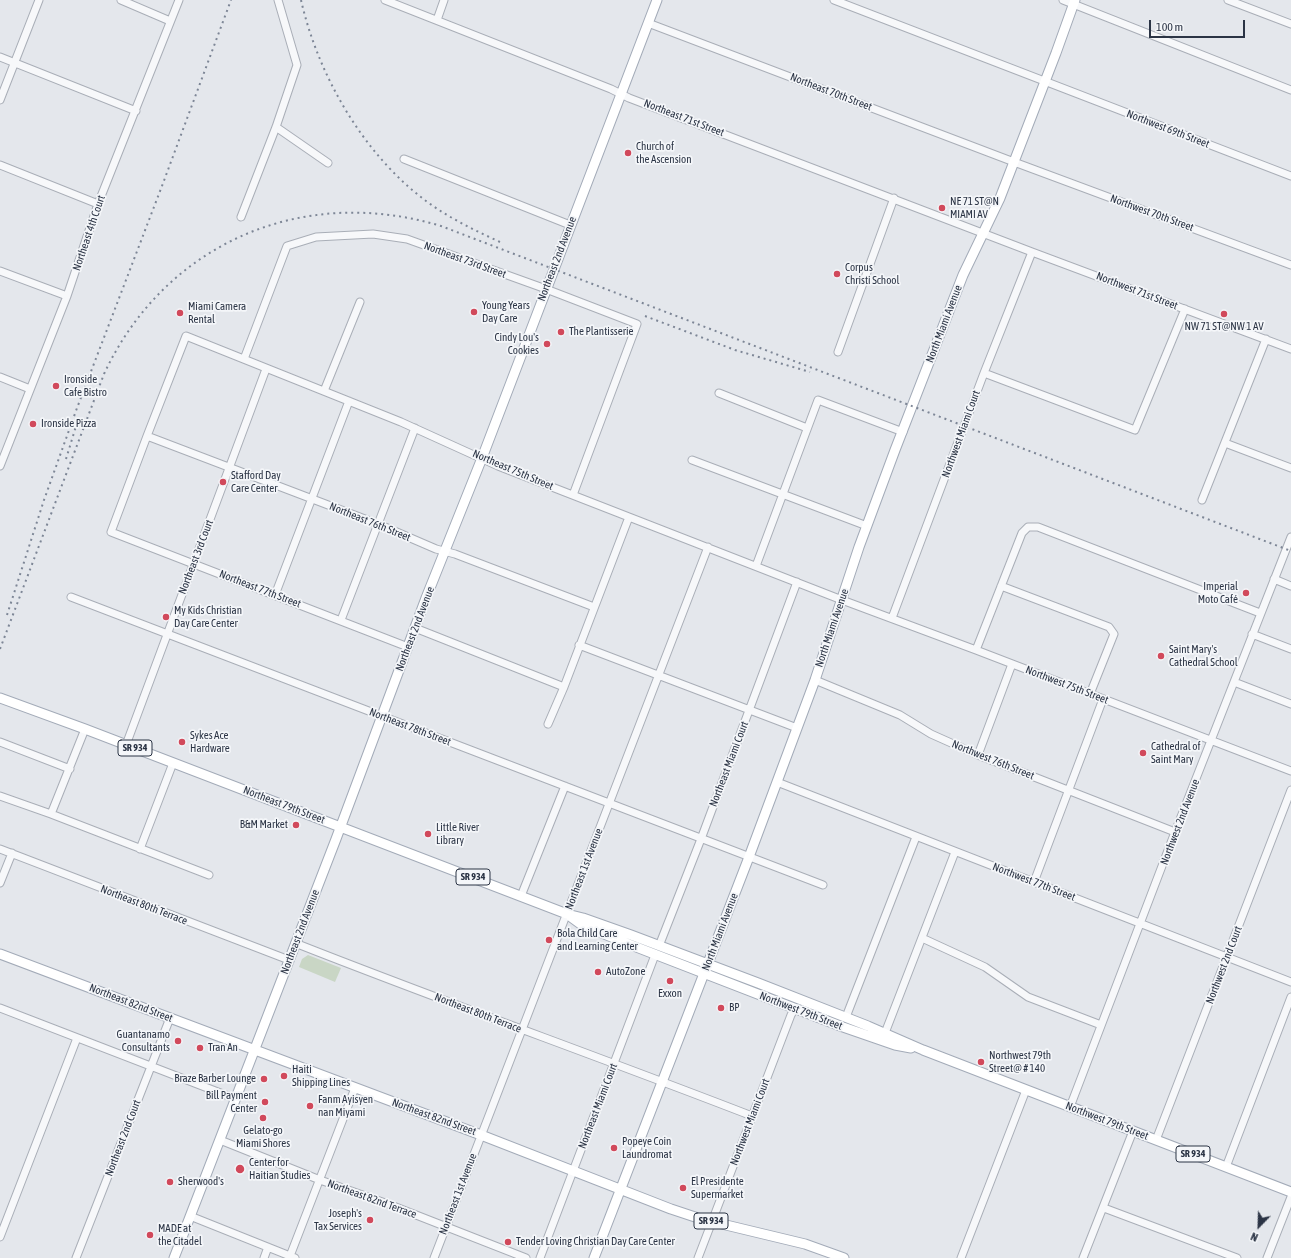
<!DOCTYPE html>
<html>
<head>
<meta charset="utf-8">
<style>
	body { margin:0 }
	#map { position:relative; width:1291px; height:1258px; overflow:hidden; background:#e4e7ec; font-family:"Asap Condensed",sans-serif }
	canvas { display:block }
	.north { position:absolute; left:1239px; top:1206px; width:40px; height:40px; -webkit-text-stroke:3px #f4f6f9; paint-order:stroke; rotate:203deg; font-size:11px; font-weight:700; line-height:16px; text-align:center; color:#2b3445 }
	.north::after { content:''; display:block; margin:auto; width:14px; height:18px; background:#2b3445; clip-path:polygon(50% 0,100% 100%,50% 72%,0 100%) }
	.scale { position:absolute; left:1149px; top:20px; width:96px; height:18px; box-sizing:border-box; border:2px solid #2b3445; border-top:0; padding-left:5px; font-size:12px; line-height:14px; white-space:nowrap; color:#2b3445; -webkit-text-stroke:3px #f4f6f9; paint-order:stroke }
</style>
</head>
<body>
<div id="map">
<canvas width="1291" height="1258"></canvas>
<div class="north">N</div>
<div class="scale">100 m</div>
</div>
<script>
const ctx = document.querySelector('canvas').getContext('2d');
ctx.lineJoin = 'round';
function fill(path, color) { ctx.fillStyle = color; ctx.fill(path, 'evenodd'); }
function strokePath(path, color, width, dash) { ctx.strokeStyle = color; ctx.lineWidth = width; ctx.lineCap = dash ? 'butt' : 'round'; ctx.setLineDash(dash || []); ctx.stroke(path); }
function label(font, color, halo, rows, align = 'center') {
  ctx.font = font + ' "Asap Condensed",sans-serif'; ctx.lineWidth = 3.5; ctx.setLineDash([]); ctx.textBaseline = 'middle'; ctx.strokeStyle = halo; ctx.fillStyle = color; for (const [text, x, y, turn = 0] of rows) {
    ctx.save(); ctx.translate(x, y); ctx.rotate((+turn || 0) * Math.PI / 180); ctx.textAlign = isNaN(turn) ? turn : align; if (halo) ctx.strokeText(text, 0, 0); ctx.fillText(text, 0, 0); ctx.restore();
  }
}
const green = new Path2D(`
	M308,955l33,13 -6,14 -36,-15 3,-8z`);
const minor = new Path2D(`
	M121,0l49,21
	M385,0l226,89 18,9 403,154 259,97
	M834,0l457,176
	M1063,0l228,90
	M1228,0l63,24
	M437,20l7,-20
	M648,23l366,139 277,103
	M0,57l136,54
	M0,100l39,-100
	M276,127l52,36
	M404,159l166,66
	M0,165l98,39
	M241,217l35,-90 21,-62 -19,-65
	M0,271l67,25
	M838,352l56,-154
	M244,359l43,-113 29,-9 57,-3 34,5 139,50 91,35 -64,171
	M984,373l151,57 50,-121
	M0,377l30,12
	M324,391l36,-89
	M719,393l88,35
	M147,436l231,88 58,25 19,5 139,53
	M1225,443l66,25
	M692,460l175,66
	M0,466l67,-170 31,-92 81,-204
	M1202,500l64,-161
	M756,566l62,-166 85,32
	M1274,579l17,7
	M1001,586l108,41 5,7 -24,60
	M275,595l74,-194
	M71,597l752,288
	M892,618l92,-245 48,-121
	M341,620l74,-192
	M415,628l149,59
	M1252,634l39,15
	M579,645l218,83
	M408,647l-297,-115 36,-96 39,-100 215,86 97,44 344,134 134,50 315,121
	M976,650l46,-117 6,-6h10l222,86
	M815,680l85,35 31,19 47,21 197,77
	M1234,682l57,22
	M548,724l16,-37 65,-170
	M0,742l70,27
	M126,745l140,-376
	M978,755l34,-91
	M777,782l514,200
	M0,796l51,18 158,61
	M51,814l34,-85
	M0,849l289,111
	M140,849l33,-86
	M1034,882l69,-183
	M0,883l12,-30
	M521,896l44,-110
	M922,938l63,29 43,30 73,28
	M295,943c152,60 305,114 457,173
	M659,946l42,-107 96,-257
	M0,1008l236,91
	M846,1017l70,-180
	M885,1033l70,-181
	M1070,1107l105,-275 116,-295
	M220,1140l100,40 68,24 138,54
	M1156,1140l135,-350
	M1226,1167l65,-170
	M1104,1208l133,50
	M190,1216l105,42
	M0,1237l77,-199
	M290,1256l65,-168
	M76,1258l94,-240
	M264,1258l4,-11
	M434,1258l274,-711
	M540,1258l115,-303
	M698,1258l93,-243 4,-7
	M961,1258l65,-168
	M1083,1258l50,-127
	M1267,1258l24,-61`);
const major = new Path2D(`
	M0,698l85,31 482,185 16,4 48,17 127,48 110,43 55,24 368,142
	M571,917l11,8 49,20 212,82 52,18 16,3
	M0,954l481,181 190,74 30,10 104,25 39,14
	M174,1258l162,-419 90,-241 56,-140 175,-458
	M594,1258l155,-401 66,-177 44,-133 36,-97 68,-175 37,-77 56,-145 19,-53`);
const rail = new Path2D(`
	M301,0c17,75 62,154 125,201 23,17 48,29 74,41
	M645,316l90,34 75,22
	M66,459l11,-36
	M7,615l37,-115 33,-92 85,-222 69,-186
	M0,649l104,-275c61,-131 199,-190 337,-148l850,325`);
const markers = [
	[628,153,4,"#d1495b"],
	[942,208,4,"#d1495b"],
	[837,274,4,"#d1495b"],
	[474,312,4,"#d1495b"],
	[180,313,4,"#d1495b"],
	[1224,314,4,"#d1495b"],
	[561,332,4,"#d1495b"],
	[547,344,4,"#d1495b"],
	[56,386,4,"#d1495b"],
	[33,424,4,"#d1495b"],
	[223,482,4,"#d1495b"],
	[1246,593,4,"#d1495b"],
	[166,617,4,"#d1495b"],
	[1161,656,4,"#d1495b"],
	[182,742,4,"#d1495b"],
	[1143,753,4,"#d1495b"],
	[296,825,4,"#d1495b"],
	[428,834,4,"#d1495b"],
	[549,940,4,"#d1495b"],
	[598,972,4,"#d1495b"],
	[670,981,4,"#d1495b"],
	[721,1008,4,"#d1495b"],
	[178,1041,4,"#d1495b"],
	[200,1048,4,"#d1495b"],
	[981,1062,4,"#d1495b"],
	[284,1076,4,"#d1495b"],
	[264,1079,4,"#d1495b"],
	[265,1102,4,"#d1495b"],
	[310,1106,4,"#d1495b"],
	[263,1118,4,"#d1495b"],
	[614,1148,4,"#d1495b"],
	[240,1169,5,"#d1495b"],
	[170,1182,4,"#d1495b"],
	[683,1188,4,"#d1495b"],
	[370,1220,4,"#d1495b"],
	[150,1235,4,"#d1495b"],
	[508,1242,4,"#d1495b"]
];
const shields = [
	[135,748,34],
	[473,877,34],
	[1193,1154,34],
	[711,1221,34]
];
const shieldNames = [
	["SR 934",135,748],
	["SR 934",473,877],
	["SR 934",1193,1154],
	["SR 934",711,1221]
];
const streetNames = [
	["Northeast 70th Street",831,92,21],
	["Northeast 71st Street",684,118,21],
	["Northwest 69th Street",1168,129,21],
	["Northwest 70th Street",1152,213,20],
	["Northeast 4th Court",89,233,-71],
	["Northeast 2nd Avenue",557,259,-69],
	["Northeast 73rd Street",465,260,20],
	["Northwest 71st Street",1137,291,21],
	["North Miami Avenue",944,324,-69],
	["Northwest Miami Court",961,434,-70],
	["Northeast 75th Street",513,470,23],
	["Northeast 76th Street",370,522,22],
	["Northeast 3rd Court",196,557,-69],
	["Northeast 77th Street",260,589,21],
	["North Miami Avenue",832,628,-71],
	["Northeast 2nd Avenue",415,629,-69],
	["Northwest 75th Street",1067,685,21],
	["Northeast 78th Street",410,727,21],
	["Northwest 76th Street",993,760,22],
	["Northeast Miami Court",729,764,-69],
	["Northeast 79th Street",284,805,21],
	["Northwest 2nd Avenue",1180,822,-69],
	["Northeast 1st Avenue",584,869,-69],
	["Northwest 77th Street",1034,882,21],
	["Northeast 80th Terrace",144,905,21],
	["Northeast 2nd Avenue",300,932,-69],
	["North Miami Avenue",720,932,-69],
	["Northwest 2nd Court",1224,965,-69],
	["Northeast 82nd Street",131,1003,21],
	["Northwest 79th Street",801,1011,21],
	["Northeast 80th Terrace",478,1013,21],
	["Northeast Miami Court",598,1106,-69],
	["Northeast 82nd Street",434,1117,20],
	["Northwest 79th Street",1107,1121,21],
	["Northwest Miami Court",750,1122,-69],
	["Northeast 2nd Court",123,1138,-69],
	["Northeast 1st Avenue",458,1194,-69],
	["Northeast 82nd Terrace",372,1199,20]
];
const poiNames = [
	["Church of",636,147],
	["the Ascension",636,160],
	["NE 71 ST@N",950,202],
	["MIAMI AV",950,215],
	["Corpus",845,268],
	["Christi School",845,281],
	["Young Years",482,306],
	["Day Care",482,319],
	["Miami Camera",188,307],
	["Rental",188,320],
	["NW 71 ST@NW 1 AV",1224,327,"center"],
	["The Plantisserie",569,332],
	["Cindy Lou's",539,338,"right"],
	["Cookies",539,351,"right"],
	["Ironside",64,380],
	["Cafe Bistro",64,393],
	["Ironside Pizza",41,424],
	["Stafford Day",231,476],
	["Care Center",231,489],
	["Imperial",1238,587,"right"],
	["Moto Café",1238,600,"right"],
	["My Kids Christian",174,611],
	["Day Care Center",174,624],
	["Saint Mary's",1169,650],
	["Cathedral School",1169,663],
	["Sykes Ace",190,736],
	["Hardware",190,749],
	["Cathedral of",1151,747],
	["Saint Mary",1151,760],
	["B&M Market",288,825,"right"],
	["Little River",436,828],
	["Library",436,841],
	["Bola Child Care",557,934],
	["and Learning Center",557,947],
	["AutoZone",606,972],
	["Exxon",670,994,"center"],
	["BP",729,1008],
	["Guantanamo",170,1035,"right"],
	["Consultants",170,1048,"right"],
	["Tran An",208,1048],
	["Northwest 79th",989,1056],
	["Street@ # 140",989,1069],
	["Haiti",292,1070],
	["Shipping Lines",292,1083],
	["Braze Barber Lounge",256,1079,"right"],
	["Bill Payment",257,1096,"right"],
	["Center",257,1109,"right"],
	["Fanm Ayisyen",318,1100],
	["nan Miyami",318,1113],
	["Gelato-go",263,1131,"center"],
	["Miami Shores",263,1144,"center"],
	["Popeye Coin",622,1142],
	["Laundromat",622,1155],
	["Center for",249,1163],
	["Haitian Studies",249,1176],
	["Sherwood's",178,1182],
	["El Presidente",691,1182],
	["Supermarket",691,1195],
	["Joseph's",362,1214,"right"],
	["Tax Services",362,1227,"right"],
	["MADE at",158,1229],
	["the Citadel",158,1242],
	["Tender Loving Christian Day Care Center",516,1242]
];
fill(green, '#c9d6c5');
strokePath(minor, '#a9aeb7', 9);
strokePath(major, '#a3abb8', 11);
strokePath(minor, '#f7f8fa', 7);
strokePath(major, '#fff', 9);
strokePath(rail, '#7d8696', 2, [2, 4]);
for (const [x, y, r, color] of markers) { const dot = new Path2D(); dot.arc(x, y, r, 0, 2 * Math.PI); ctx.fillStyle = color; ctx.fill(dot); strokePath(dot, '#f4f6f9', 1.5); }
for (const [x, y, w] of shields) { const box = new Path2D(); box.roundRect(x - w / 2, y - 8, w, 16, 3); ctx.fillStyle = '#f4f6f9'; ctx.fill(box); strokePath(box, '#2b3445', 1); }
label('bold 10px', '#2b3445', null, shieldNames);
label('11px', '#2b3445', '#f4f6f9', streetNames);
label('11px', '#2b3445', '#f4f6f9', poiNames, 'left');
</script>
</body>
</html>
